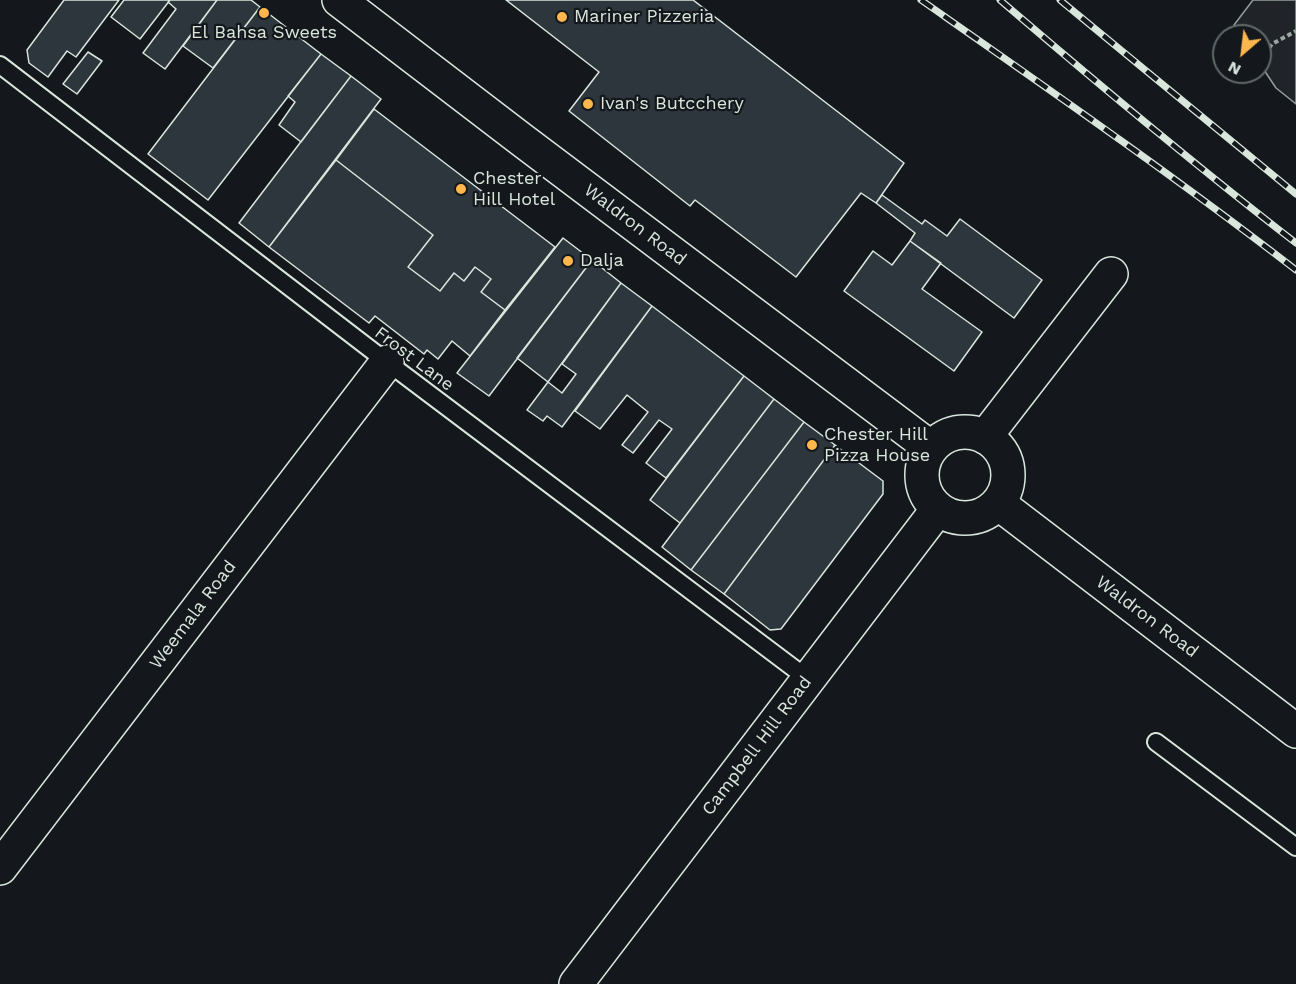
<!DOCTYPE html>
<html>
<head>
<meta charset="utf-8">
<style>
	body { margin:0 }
	#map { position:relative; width:1296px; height:984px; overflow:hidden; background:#14181c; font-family:"Work Sans",sans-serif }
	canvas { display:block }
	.north { position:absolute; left:1212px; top:24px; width:60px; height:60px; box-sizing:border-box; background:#14181c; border:2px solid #626a69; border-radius:50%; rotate:208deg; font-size:16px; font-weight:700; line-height:24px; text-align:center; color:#d8e6dc }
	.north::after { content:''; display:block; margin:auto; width:21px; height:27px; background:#ffb74d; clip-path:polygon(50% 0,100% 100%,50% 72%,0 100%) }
</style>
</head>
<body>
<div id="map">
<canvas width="1296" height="984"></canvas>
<div class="north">N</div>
</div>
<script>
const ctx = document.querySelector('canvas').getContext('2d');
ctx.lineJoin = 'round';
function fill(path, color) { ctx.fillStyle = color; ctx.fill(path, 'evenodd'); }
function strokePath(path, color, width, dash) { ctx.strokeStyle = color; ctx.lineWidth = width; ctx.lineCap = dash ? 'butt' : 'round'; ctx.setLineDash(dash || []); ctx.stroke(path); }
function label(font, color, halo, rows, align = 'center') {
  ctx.font = font + ' "Work Sans",sans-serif'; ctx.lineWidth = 4.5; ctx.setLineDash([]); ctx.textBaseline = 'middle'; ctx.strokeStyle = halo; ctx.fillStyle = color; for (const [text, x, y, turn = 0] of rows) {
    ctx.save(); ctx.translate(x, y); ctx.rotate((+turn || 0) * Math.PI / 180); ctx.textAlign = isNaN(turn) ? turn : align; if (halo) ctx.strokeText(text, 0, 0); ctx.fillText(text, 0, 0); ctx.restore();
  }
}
const green = new Path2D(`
	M1253,0h43v104l-20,-16 -16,-24v-28h-18l-8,-11z`);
const building = new Path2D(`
	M64,0h55l-43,57 -9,-6 -19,26 -19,-14 -2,-13z
	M124,0h46l-30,39 -29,-22z
	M170,0h47l-52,69 -22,-16 33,-44 -8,-7z
	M217,0h34l9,7 -47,61 -30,-22z
	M506,0h187l211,163 -28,40 -15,-10 -65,84 -101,-77 -5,6 -121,-95 30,-39z
	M260,7l61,47 -113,146 -60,-46z
	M88,52l14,9 -25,33 -14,-10z
	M321,54l30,22 -50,66 -22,-17 16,-23 -7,-6z
	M351,76l30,23 -112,148 -30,-24z
	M374,109l181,138 -50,63 -24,-18 10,-13 -16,-12 -11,14 -10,-8 -14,18 -32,-24 25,-32 -97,-75z
	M336,160l97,75 -25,32 32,24 14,-18 10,8 11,-14 16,12 -10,13 24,18 -35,46 -18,-15 -14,18 -11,-9 -3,4 -49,-38 -6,7 -100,-76z
	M882,195l40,29 3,-4 22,16 13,-17 82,61 -28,38 -104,-77 5,-8 -39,-30z
	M563,238l29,22 -103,136 -32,-23z
	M910,241l31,22 -19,26 60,43 -28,39 -110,-80 29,-40 19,14z
	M592,260l29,23 -73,99 -31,-24z
	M621,283l31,23 -90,121 -15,-11 -4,5 -16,-11 21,-28 14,11 14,-19 -14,-10z
	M652,306l92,70 -78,102 -20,-15 26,-34 -13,-9 -26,33 -11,-8 26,-33 -21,-17 -27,34 -25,-18z
	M744,376l30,23 -94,124 -30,-23z
	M774,399l30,23 -113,148 -29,-23z
	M804,422l31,23 -111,149 -33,-24z
	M835,445l48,36v13l-102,135 -11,1 -46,-36z`);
const path = new Path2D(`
	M1260,60l12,-16 24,-13`);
const lane = new Path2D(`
	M0,65l387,297 421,317
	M1156,742l140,105`);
const street = new Path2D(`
	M985,437l126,-163
	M0,868l387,-506`);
const secondary = new Path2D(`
	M339,0l183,140 409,308
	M922 475a43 43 0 1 1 86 0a43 43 0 1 1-86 0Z
	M998,503l298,228
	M576,984l362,-475`);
const rail = new Path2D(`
	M921,0c126,88 253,176 375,270
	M1000,0c97,83 195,165 296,243
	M1060,0l236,194`);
const markers = [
	[264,13,6,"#ffb74d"],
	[562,17,6,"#ffb74d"],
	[588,104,6,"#ffb74d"],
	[461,189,6,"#ffb74d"],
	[568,261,6,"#ffb74d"],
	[812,445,6,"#ffb74d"]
];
const poiNames = [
	["Mariner Pizzeria",574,17],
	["El Bahsa Sweets",264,33,"center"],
	["Ivan's Butcchery",600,104],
	["Chester",473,179],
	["Hill Hotel",473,200],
	["Dalja",580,261],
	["Chester Hill",824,435],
	["Pizza House",824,456]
];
const streetNames = [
	["Waldron Road",635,225,37],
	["Frost Lane",414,359,37],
	["Weemala Road",193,615,-53],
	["Waldron Road",1147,617,37],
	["Campbell Hill Road",757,746,-53]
];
fill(green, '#202428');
strokePath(green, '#939e99', 1.5);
fill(building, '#2c363c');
strokePath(building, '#d8e6dc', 1.5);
strokePath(lane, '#d8e6dc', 20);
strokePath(street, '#d8e6dc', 36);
strokePath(secondary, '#d8e6dc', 36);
strokePath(path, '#9da8a2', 4, [4.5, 3]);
strokePath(lane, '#14181c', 16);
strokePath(street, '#14181c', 33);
strokePath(secondary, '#14181c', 33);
strokePath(rail, '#d8e6dc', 7);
strokePath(rail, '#14181c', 4.5, [14]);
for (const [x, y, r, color] of markers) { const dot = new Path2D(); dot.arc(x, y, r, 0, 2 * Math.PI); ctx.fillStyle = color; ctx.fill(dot); strokePath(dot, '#14181c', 2); }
label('18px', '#d8e6dc', '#14181c', poiNames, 'left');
label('18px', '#d8e6dc', '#14181c', streetNames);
</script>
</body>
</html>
